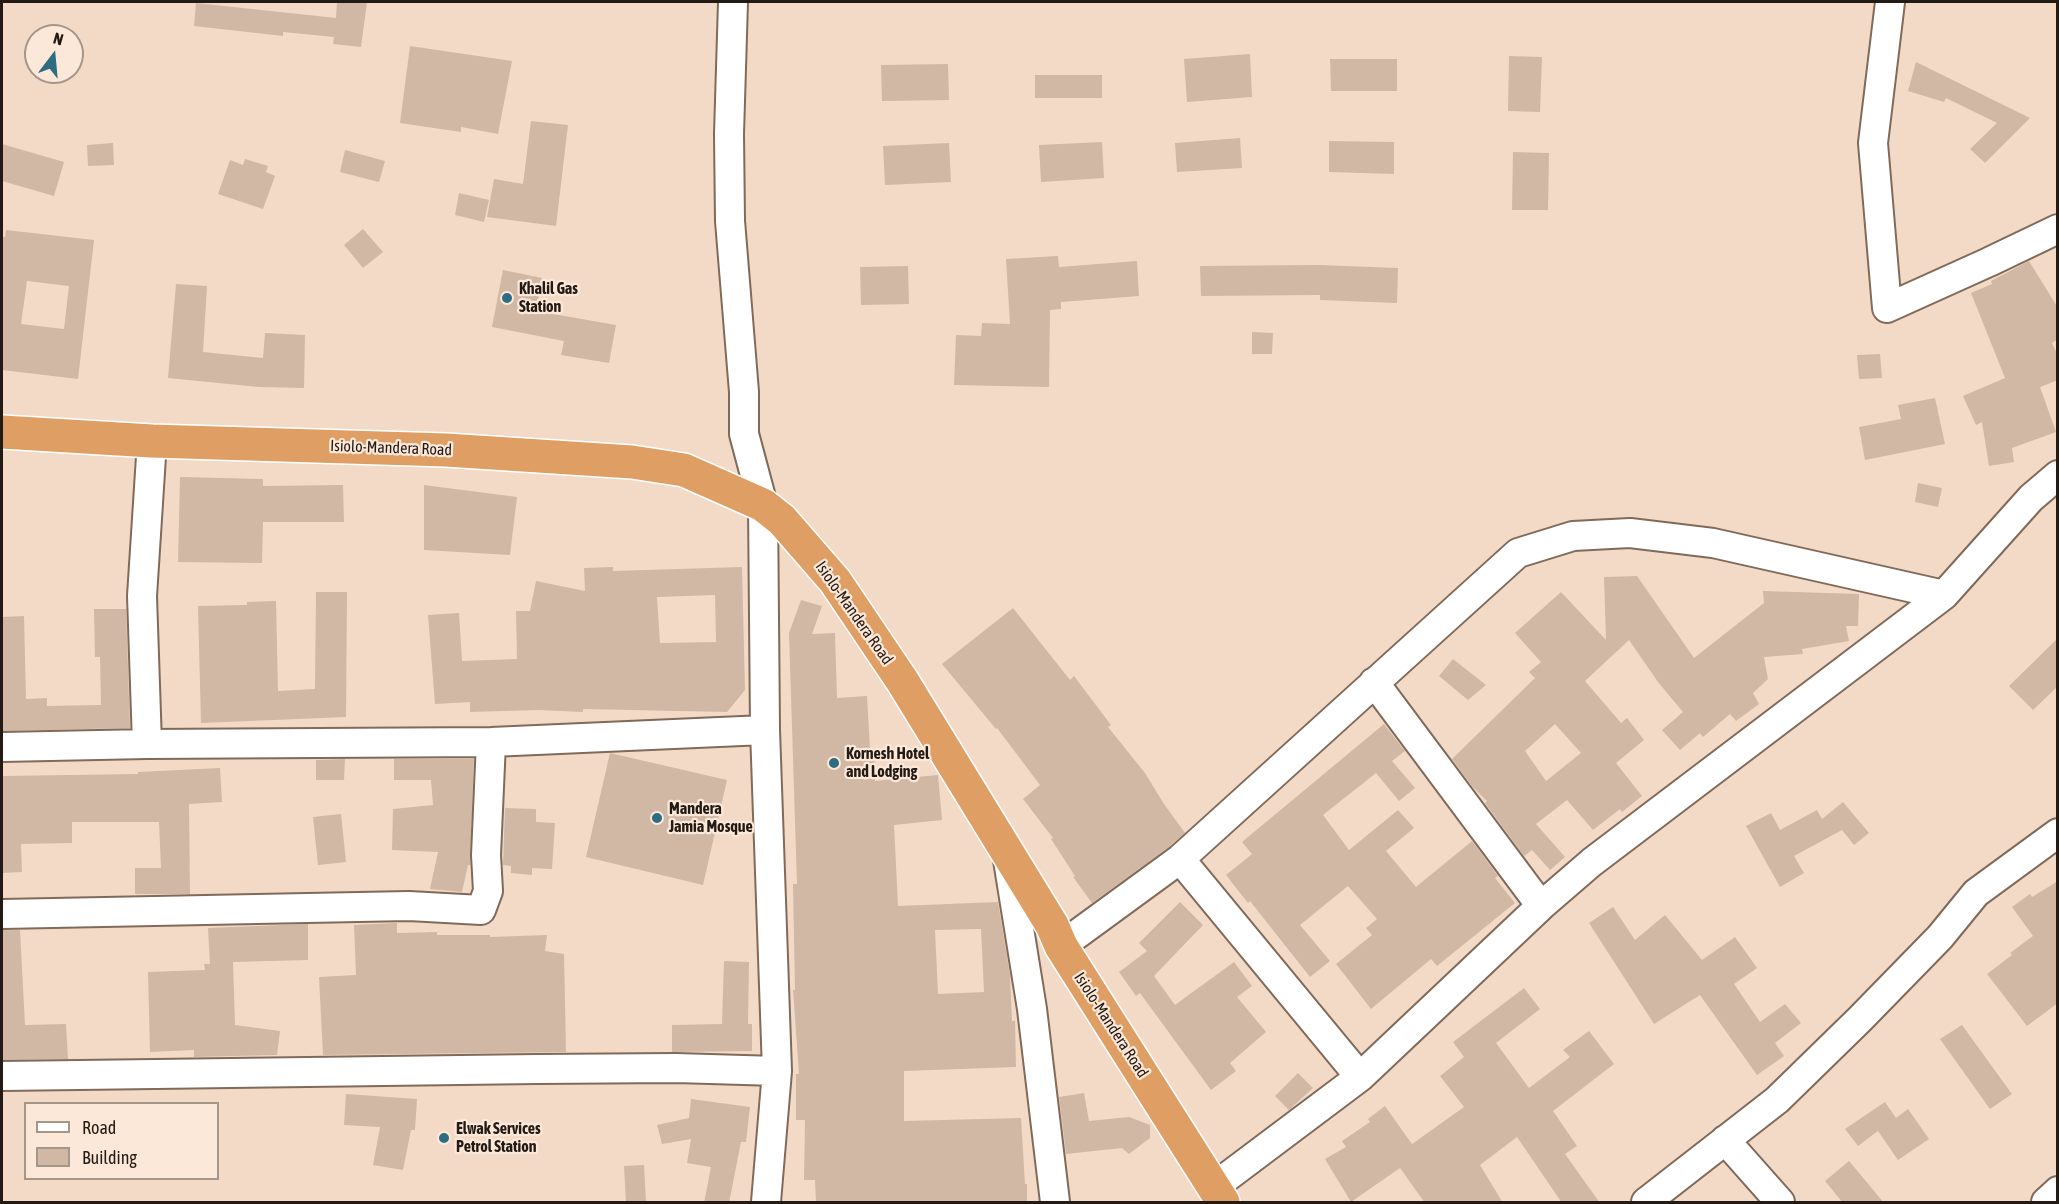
<!DOCTYPE html>
<html>
<head>
<meta charset="utf-8">
<style>
	body { margin:0 }
	#map { position:relative; width:2059px; height:1204px; overflow:hidden; background:#f3dac7; font-family:"Asap Condensed",sans-serif }
	canvas { display:block }
	.frame { position:absolute; inset:0; border:3px solid #231a14; pointer-events:none }
	.legend { position:absolute; left:24px; top:1102px; width:195px; height:78px; box-sizing:border-box; background:#fce8d9; border:2px solid #a5968a; margin:0; padding:8px 10px; list-style:none; font-size:18px; color:#231a14 }
	.legend li { display:flex; align-items:center; gap:12px; height:30px }
	.legend b { width:30px; border:2px solid #a5968a }
	.north { position:absolute; left:24px; top:24px; width:60px; height:60px; box-sizing:border-box; background:#fce8d9; border:2px solid #a5968a; border-radius:50%; rotate:16deg; font-size:16px; font-weight:700; line-height:24px; text-align:center; color:#231a14 }
	.north::after { content:''; display:block; margin:auto; width:21px; height:27px; background:#2d6c81; clip-path:polygon(50% 0,100% 100%,50% 72%,0 100%) }
</style>
</head>
<body>
<div id="map">
<canvas width="2059" height="1204"></canvas>
<div class="frame"></div>
<ul class="legend">
<li><b style="height:8px;background:#fff"></b>Road</li>
<li><b style="height:16px;background:#d0b8a5"></b>Building</li>
</ul>
<div class="north">N</div>
</div>
<script>
const ctx = document.querySelector('canvas').getContext('2d');
ctx.lineJoin = 'round';
function fill(path, color) { ctx.fillStyle = color; ctx.fill(path, 'evenodd'); }
function strokePath(path, color, width, dash) { ctx.strokeStyle = color; ctx.lineWidth = width; ctx.lineCap = dash ? 'butt' : 'round'; ctx.setLineDash(dash || []); ctx.stroke(path); }
function label(font, color, halo, rows, align = 'center') {
  ctx.font = font + ' "Asap Condensed",sans-serif'; ctx.lineWidth = 4.5; ctx.setLineDash([]); ctx.textBaseline = 'middle'; ctx.strokeStyle = halo; ctx.fillStyle = color; for (const [text, x, y, turn = 0] of rows) {
    ctx.save(); ctx.translate(x, y); ctx.rotate((+turn || 0) * Math.PI / 180); ctx.textAlign = isNaN(turn) ? turn : align; if (halo) ctx.strokeText(text, 0, 0); ctx.fillText(text, 0, 0); ctx.restore();
  }
}
const building = new Path2D(`
	M337,2h30l-6,45 -28,-3 1,-7 -51,-5v4l-89,-10 2,-23 140,15z
	M410,46l102,15 -14,73 -37,-7v5l-61,-9z
	M1250,54l2,43 -65,5 -3,-43z
	M1509,56l33,1 -2,55 -32,-1z
	M1330,59h67v32h-66z
	M1916,62l114,56 -45,45 -15,-14 27,-26 -51,-25 -2,4 -36,-11z
	M948,64l1,36 -67,1 -1,-36z
	M1035,75h67v23h-67z
	M531,121l37,4 -12,101 -69,-9 7,-38 29,5z
	M1240,138l2,30 -65,4 -2,-29z
	M1329,141l65,1v32l-65,-2z
	M1102,142l2,36 -63,4 -2,-37z
	M113,143l1,22 -26,1 -1,-21z
	M949,143l2,39 -66,3 -2,-39z
	M2,144l62,18 -10,34 -52,-15z
	M345,150l40,11 -6,21 -39,-10z
	M1513,152l36,1 -1,57h-36z
	M245,159l23,7 -2,6 9,4 -12,33 -45,-15 12,-34 13,5z
	M459,193l30,7 -5,22 -29,-7z
	M363,229l20,23 -20,16 -19,-23z
	M6,230l88,10 -16,139 -76,-9v-133h3zM27,281l42,5 -5,43 -43,-5z
	M1058,256l1,11 78,-6 2,35 -78,6v7l-11,1 -1,77 -95,-2 2,-50 25,1 1,-13 28,1 -4,-65z
	M2029,261l29,47v31l-6,4 6,13v24l-18,7 16,45 -44,16 2,14 -25,4 -7,-44 -6,3 -13,-29 42,-18 -34,-85 21,-9 -1,-3z
	M1319,265l79,3 -1,35 -77,-3v-5l-119,1 -1,-30z
	M908,266l1,38 -48,1 -1,-38z
	M503,270l39,8 -6,33 80,14 -7,38 -48,-8 3,-14 -72,-14z
	M176,284l31,2 -4,66 60,6 2,-25 40,2 -1,53 -45,-1 -91,-9z
	M1252,332l21,1 -1,21h-20z
	M1880,354l2,24 -23,1 -2,-24z
	M1935,398l10,46 -80,16 -6,-33 42,-8 -3,-14z
	M180,477l83,2v7l80,-1 1,37h-81l-1,41 -84,-1z
	M1918,483l24,5 -4,19 -23,-5z
	M424,485l93,12 -7,58 -86,-5z
	M613,567v4l129,-4 3,123 -18,22 -144,-3v3l-44,-2 -69,2v-10l-35,2 -7,-89 31,-2 3,48 55,-2 -1,-48h14l6,-30 49,10 -1,-23zM715,595l1,47 -56,1 -3,-46z
	M1637,576l57,82 70,-55 -1,-12 96,3 -1,32h-12l3,15 -47,8 1,5 -39,3 4,22 -15,14 6,11 -23,17 -6,-7 -27,23 -3,-4 -20,17 -18,-20 21,-18 -25,-30 -29,-42 -44,41 36,42 6,-5 17,22 -28,23 26,33 -20,16 -2,-3 -27,21 -26,-30 -31,24 29,33 -15,13 -18,-20 -8,6 -39,-53 2,-2 -15,-15 -20,-27 83,-81 -6,-6 12,-10 -26,-29 46,-41 45,48 -2,-63zM1555,724l26,29 -35,28 -21,-30z
	M316,592h31l-1,125 -145,6 -3,-117 49,-1v-3l29,-1 2,90 37,-2z
	M801,600l21,6 -10,28 23,-1 2,65 30,-2 3,53h4l1,32 63,-6 4,45 -48,5 4,81 100,-4 12,73 2,46h3l1,46 -112,4v50l117,-3 4,66h2v19h-211l-1,-23h-11l1,-60h-9v-46h3l-6,-84h2l-2,-106h4l-8,-251zM981,929l3,63 -46,2 -3,-64z
	M1013,608l57,72 4,-4 37,49 -3,2 37,46 19,31 21,29 -15,13 -78,57 -19,-26 2,-1 -24,-37 2,-1 -30,-39 17,-14 -43,-57 -1,1 -54,-65z
	M94,609h32l4,119 -128,3v-114l22,-1 2,83 21,-1v8l54,-1 -1,-48h-5z
	M2058,638v48l-25,24 -24,-24z
	M1453,659l33,26 -18,15 -29,-24z
	M1384,724l21,27 -13,10 23,27 -16,13 -23,-28 -53,42 26,35 49,-40 16,18 -28,23 30,36 56,-46 26,35 -3,2 20,25 -78,63 -6,-7 -60,50 -35,-45 36,-29 -6,-7 11,-9 -29,-33 -48,39 30,36 -20,16 -60,-76 -2,2 -22,-28 26,-21 -10,-12z
	M610,753l117,27 -24,105 -117,-28z
	M345,759l-1,21h-28v-20z
	M394,759h80l-4,106h-2l-6,27 -32,-3 8,-37 -46,-2 1,-41 40,-4 -2,-25h-37z
	M220,768l2,34 -33,2 1,90h-55v-26h26l-2,-46h-87v21l-51,1 1,28 -20,1v-97l136,-2v-2z
	M1843,802l26,31 -15,12 -12,-15 -48,26 10,17 -24,14 -34,-61 25,-13 9,17 37,-20 5,9z
	M505,808l31,1v13l19,1 -3,46 -20,-1v7l-21,-2v-7l-8,-1z
	M341,814l5,48 -28,3 -5,-48z
	M2058,881v122l-31,23 -40,-52 25,-19 -2,-2 23,-17 -21,-29 18,-13 2,3z
	M1180,902l23,23 -49,51 21,29 59,-43 18,24 -15,11 29,35 -36,31 6,8 -25,19 -71,-97 -4,3 -17,-24 28,-21 -8,-8z
	M1613,907l22,33 30,-25 37,45 33,-23 22,31 -23,16 26,38 25,-18 16,19 -26,20 9,13 -27,19 -57,-80 -46,29 -65,-101z
	M397,923v10l40,-1v3h53v2l57,-2 -2,16 19,3 2,98 -243,3 -4,-78 37,-2 -2,-50z
	M308,924v36l-75,2 2,63 45,6 -3,24 -83,2v-7l-44,2 -2,-80 57,-2 -1,-6h6l-2,-36z
	M2,930h18l5,95 41,-1 2,35 -66,1z
	M724,961l25,1 -1,62h4v27l-80,1v-27l50,-1z
	M1524,988l16,21 -44,34 33,45 41,-31 -7,-7 26,-19 25,33 -61,47 24,35 -12,8 35,49h-38l-45,-66 -37,28 23,38h-78l-25,-35 -49,34 -26,-43 21,-12 -4,-6 28,-19 -2,-3 17,-13 27,38 52,-37 -24,-31 24,-19 -11,-15z
	M1962,1025l50,69 -22,15 -50,-70z
	M1298,1073l15,15 -24,22 -14,-14z
	M1084,1093l5,28 40,-4 21,8v13l-21,16 -7,-6 -56,6 -7,-57z
	M346,1094l71,5 -2,31h-4l-8,40 -30,-5 7,-38 -36,-2z
	M691,1099l59,8 -4,35h-5l-12,61h-25l7,-36 -24,-4 4,-24 -29,5 -5,-19 32,-7z
	M1885,1102l11,16 12,-9 21,30 -31,21 -20,-29 -20,15 -13,-17z
	M1849,1161l11,13 24,29h-41l-18,-22z
	M644,1165l2,38h-20l-2,-37z`);
const minor = new Path2D(`
	M733,2l-4,132 1,87 14,171v42l19,71 2,225 12,341 -11,131
	M1890,2l-17,141 14,165 102,-46 69,-33
	M1374,682l167,224
	M147,744l-5,-148 10,-155
	M2,747l145,-3 344,-2 274,-12
	M1007,854l25,155 23,193
	M1180,859l180,218
	M2,914l407,-8 72,4 7,-19 -2,-36 5,-113
	M1061,946l119,-87 338,-306 55,-17 57,-3 83,10 231,52
	M2,1076l535,-7 139,-1 101,3
	M1725,1140l55,62
	M1215,1186l145,-109 181,-171 51,-44 352,-267 87,-97 27,-23
	M1646,1202l131,-102 83,-81 80,-82 36,-44 82,-60
	M2046,1202l12,-11`);
const trunk = new Path2D(`
	M2,432l150,9 294,9 186,12 52,8 79,35 19,15 53,61 68,101 149,243 9,21 162,256`);
const markers = [
	[507,298,6,"#2d6c81"],
	[834,763,6,"#2d6c81"],
	[657,818,6,"#2d6c81"],
	[444,1138,6,"#2d6c81"]
];
const poiNames = [
	["Khalil Gas",519,289],
	["Station",519,307],
	["Kornesh Hotel",846,754],
	["and Lodging",846,772],
	["Mandera",669,809],
	["Jamia Mosque",669,827],
	["Elwak Services",456,1129],
	["Petrol Station",456,1147]
];
const streetNames = [
	["Isiolo-Mandera Road",391,448,2],
	["Isiolo-Mandera Road",854,613,55],
	["Isiolo-Mandera Road",1111,1025,57]
];
fill(building, '#d0b8a5');
strokePath(minor, '#806a5a', 32);
strokePath(trunk, '#fff', 36);
strokePath(minor, '#fff', 28);
strokePath(trunk, '#de9e64', 33);
for (const [x, y, r, color] of markers) { const dot = new Path2D(); dot.arc(x, y, r, 0, 2 * Math.PI); ctx.fillStyle = color; ctx.fill(dot); strokePath(dot, '#fce8d9', 2); }
label('bold 16px', '#231a14', '#fce8d9', poiNames, 'left');
label('16px', '#231a14', '#fce8d9', streetNames);
</script>
</body>
</html>
